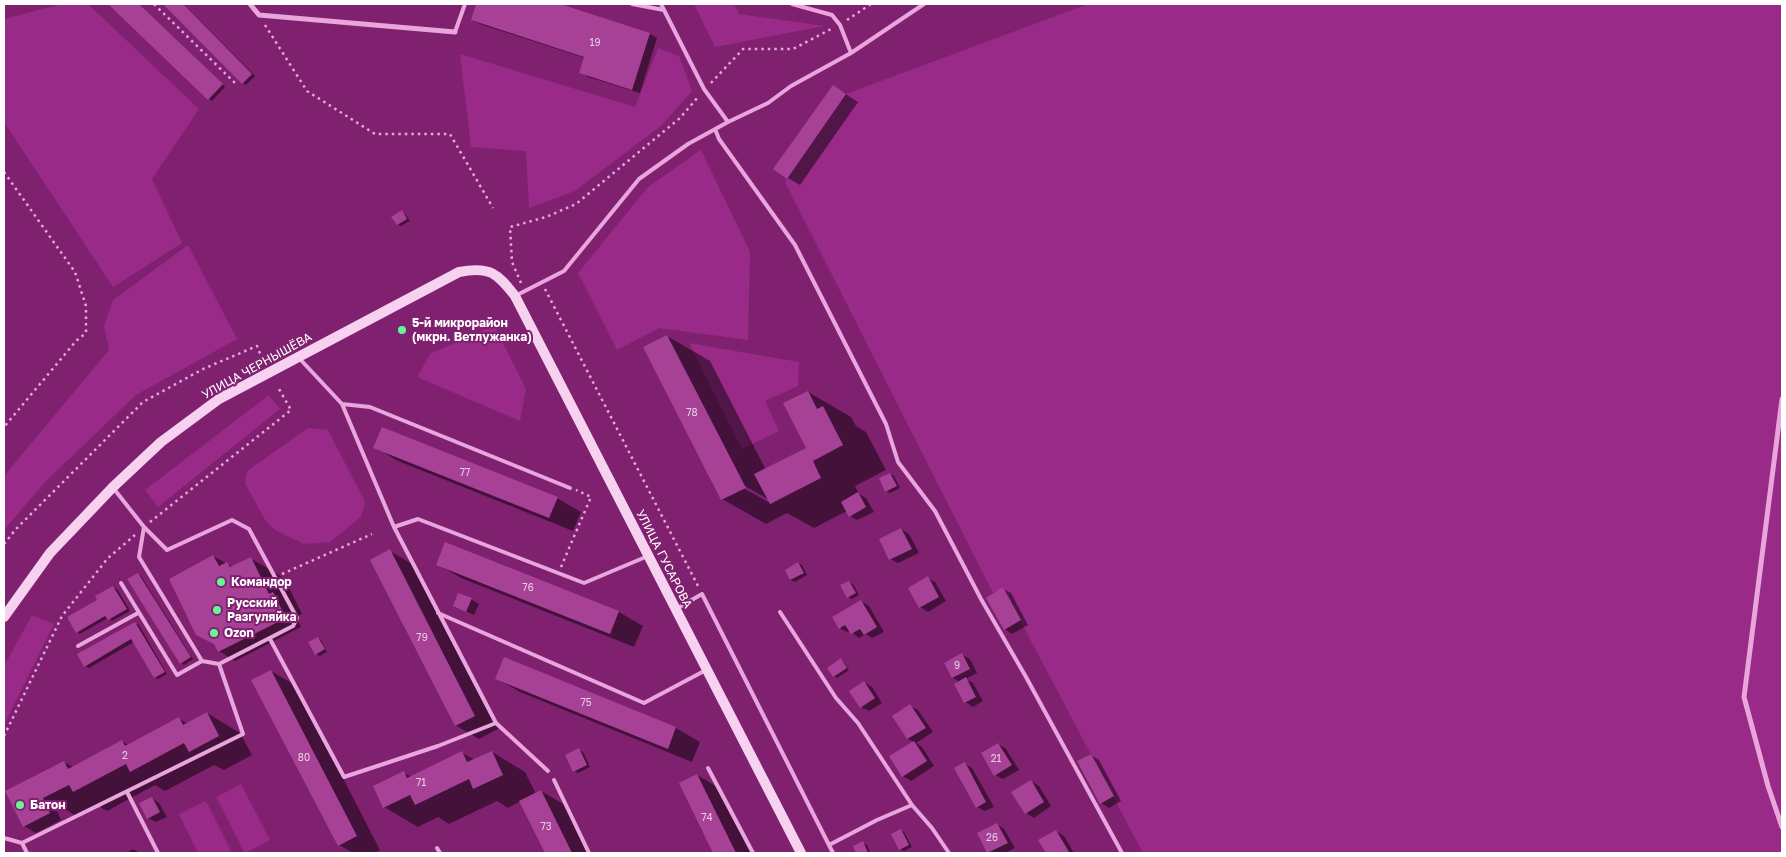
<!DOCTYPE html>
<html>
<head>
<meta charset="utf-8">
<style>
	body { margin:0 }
	#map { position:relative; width:1786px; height:857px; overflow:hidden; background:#802170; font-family:"Golos Text",sans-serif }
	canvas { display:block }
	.frame { position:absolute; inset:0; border:5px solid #fff; pointer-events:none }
</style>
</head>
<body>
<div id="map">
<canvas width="1786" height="857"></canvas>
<div class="frame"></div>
</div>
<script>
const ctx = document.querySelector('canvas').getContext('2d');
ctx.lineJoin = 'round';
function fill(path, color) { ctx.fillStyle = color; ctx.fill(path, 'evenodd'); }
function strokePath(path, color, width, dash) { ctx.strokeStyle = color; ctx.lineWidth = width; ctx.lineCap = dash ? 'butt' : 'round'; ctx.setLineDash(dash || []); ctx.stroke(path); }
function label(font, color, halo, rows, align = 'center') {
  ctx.font = font + ' "Golos Text",sans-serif'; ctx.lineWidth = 4; ctx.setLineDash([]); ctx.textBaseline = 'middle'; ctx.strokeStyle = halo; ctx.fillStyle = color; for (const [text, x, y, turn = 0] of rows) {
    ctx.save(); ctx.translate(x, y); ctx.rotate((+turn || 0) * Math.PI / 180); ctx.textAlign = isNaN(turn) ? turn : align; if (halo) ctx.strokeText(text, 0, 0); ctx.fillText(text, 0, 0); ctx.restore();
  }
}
const green = new Path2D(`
	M62,4h26l111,105 -47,70 30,64 -69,44 -109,-165v-103z
	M694,4h40l5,10 85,12 -109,21z
	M1088,4h694v849h-639l-140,-265 -10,5 -208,-411 61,-88z
	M658,48l21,8 13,35 -30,34 -87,66 -46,17 -3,-57 -55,-4 -11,-93 175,53z
	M701,150l49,102 -2,88 -89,-12 -42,22 -39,-77 70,-86z
	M188,245l49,94 -101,56 -91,87 -41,48v-54l105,-126 -5,-24 9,-26z
	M494,325l32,64 -6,32 -103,-44 13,-23z
	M689,343l110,19 -1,24 -33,15 14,30 -37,18z
	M269,395l11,14 -122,98 -13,-17z
	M308,428l20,2 37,72 -4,15 -31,25 -26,2 -29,-14 -10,-10 -20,-37 2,-12z
	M32,615l22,9 -50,101v-59z
	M241,784l29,56 -25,13 -29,-56z
	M206,801l26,52h-34l-19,-39z`);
const shadow = new Path2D(`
	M110,4h29l86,83 -13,14 -3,-2z
	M164,4h19l72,72 -9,9 -3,-2z
	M477,4h79l94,30 7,4 -17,55 -52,-16 -7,-5 4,-14 -105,-34 -8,-4z
	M833,86l25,16 -58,83 -12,-7z
	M402,212l3,2 5,7 -9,5 -4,-2z
	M667,336l43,25 56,109 41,-22 1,-56 43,25 5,9 10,6 20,38 -31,16 4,8 7,4 8,14 -17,8 -7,-4 -3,-5 -33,17 -27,-15 -21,11 -44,-25zM745,486l28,16 -1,2 -27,-15z
	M375,447l182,51 24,14 -8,19 -175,-70z
	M890,474l4,2 6,12 -10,5 -4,-2z
	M901,529l8,5 10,19 -21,10 -8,-4z
	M446,544l173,68 24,14 -9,21 -173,-69 -24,-14z
	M390,551l24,14 84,164 -19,10 -24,-14z
	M213,556l20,11 17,-9 34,20 18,36 -6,3 5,10 -66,34 -16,-10z
	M798,563l4,2 5,10 -12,7 -4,-2 -5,-10z
	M138,574l3,2 52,83 -9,6 -3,-2z
	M928,578l7,4 11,19 -18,11 -8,-5 -11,-19z
	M849,582l4,2 6,11 -7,4 -4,-2z
	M113,587l4,2 13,22 -18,10 -4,-3 -28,16 -3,-2 22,-32z
	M1003,589l8,4 17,32 -16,9 -7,-5z
	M471,599l8,5 -5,11 -20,-9z
	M861,601l8,5 15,26 -12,6 -6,-4 -7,4 -9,-7 -3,1 -8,-4z
	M135,623l4,2 28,49 -9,5 -3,-2 -21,-35 -45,26 -4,-2z
	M318,638l3,2 6,12 -7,4 -4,-2z
	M962,655l8,4 7,14 -11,6 7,4 10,18 -10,6 -8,-5 -5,-20 -7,-4 -7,-14z
	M504,659l172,69 24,14 -8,20 -172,-70 -24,-14z
	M841,660l3,2 5,8 -12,8 -3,-2z
	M271,671l24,14 85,165 -6,3h-21l-14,-8z
	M864,682l8,5 10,16 -13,8 -8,-4z
	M910,706l8,4 15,22 -17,11 6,4 12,19 -23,15 -8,-5 11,-34 -6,-3 -14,-23z
	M207,713l33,20 12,22 -28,15 -10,-5 -49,26 -10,-6 -48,26 -8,-5 -21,11 -25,-15 8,18 -25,13 -12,-7 40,-64 9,5 49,-26 7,5 50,-27 9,5z
	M998,744l8,5 13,21 -16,9 -8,-4z
	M579,750l4,2 7,15 -12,6 -4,-2z
	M492,752l33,20 11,22 5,-3 24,14 24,48h-42l-26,-52 -13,7 -11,-7 -48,23 -11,-7 -20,10 -34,-20 20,-34 8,4 50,-24 13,7z
	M1091,755l8,5 22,41 -12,7 -8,-5z
	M964,763l8,5 22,39 -9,4 -8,-4z
	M697,775l24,14 31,64h-38l-34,-70z
	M1031,781l8,5 12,20 -17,12 -8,-5z
	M152,798l7,5 8,14 -11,5 -8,-4z
	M997,824l7,5 11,19 -10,5h-16l-11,-19z
	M901,830l3,2 8,15 -8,4 -4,-2z
	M1056,831l8,5 10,17h-27l-7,-12z
	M863,843l4,2 3,8h-13l-3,-7z
	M133,849l7,4h-14z`);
const building = new Path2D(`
	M108,4h31l84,80 -15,16z
	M163,4h20l69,70 -10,10z
	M476,4h84l90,29 -18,57 -53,-17 5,-16 -113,-37z
	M833,85l13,9 -59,85 -14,-10z
	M402,210l5,9 -10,6 -6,-8z
	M667,335l79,153 -25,12 -78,-153z
	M808,391l9,18 6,-3 20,39 -30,16 8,17 -51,26 -16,-30 52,-26 -23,-45z
	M382,427l176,70 -9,21 -176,-70z
	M890,473l7,13 -12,6 -6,-14z
	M858,492l8,15 -17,10 -8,-15z
	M901,528l11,21 -23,11 -10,-21z
	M445,542l174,69 -9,23 -174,-69z
	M390,549l85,167 -20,10 -85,-166z
	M213,555l6,11 8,-4 3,5 21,-10 18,37 4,-2 13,26 -68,34 -4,-8 -18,-9 -27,-56z
	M798,562l6,11 -14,7 -5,-10z
	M138,573l53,84 -11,7 -53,-85z
	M928,576l11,21 -20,11 -11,-20z
	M849,581l7,12 -9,5 -7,-13z
	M113,586l14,23 -19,11 -3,-4 -29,17 -9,-16 30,-17 -2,-4z
	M1003,587l18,33 -17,10 -18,-32z
	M458,593l14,5 -6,14 -13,-6z
	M861,600l16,27 -13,8 -4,-6 -9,5 -6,-9 -6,4 -7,-12z
	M135,622l30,50 -11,6 -23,-39 -47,28 -7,-13z
	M318,637l7,12 -10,6 -7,-13z
	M962,653l8,16 -18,9 -8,-15z
	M504,657l172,70 -8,22 -173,-70z
	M841,658l6,10 -14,9 -6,-9z
	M271,670l86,166 -19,10 -87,-166z
	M966,677l10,20 -12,6 -10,-19z
	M864,681l11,17 -15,10 -11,-17z
	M910,704l16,24 -19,11 -15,-23z
	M207,712l12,24 -30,16 -5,-9 -54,29 -4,-8 -53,28 -4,-7 -26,13 7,15 -27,14 -18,-36 59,-30 4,8 54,-29 3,6 54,-29 4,8z
	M914,741l13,20 -25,16 -13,-21z
	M998,743l14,22 -18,11 -13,-23z
	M579,748l8,17 -14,7 -8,-17z
	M462,751l5,11 25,-11 11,24 -30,14 -4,-10 -54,26 -5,-10 -27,13 -10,-22 31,-15 3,7z
	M1091,754l23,42 -14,8 -23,-43z
	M965,762l21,40 -10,6 -22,-40z
	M697,774l39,79h-23l-34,-70z
	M1031,780l13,22 -19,12 -14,-22z
	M541,790l31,63h-27l-26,-52z
	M152,797l8,15 -13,7 -8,-16z
	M997,823l11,20 -21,10 -10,-20z
	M901,829l8,16 -10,5 -8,-16z
	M1056,830l13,22 -3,1h-20l-8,-13z
	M863,841l5,12h-12l-3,-7z`);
const path = new Path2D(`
	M154,4l81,79
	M847,20l24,-16
	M265,25l42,66 68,43h75l43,74
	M711,83l32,-34h50l40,-21
	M4,172l71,100 11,34v27l-10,8 -72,86
	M521,283l-9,-21 -2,-35 36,-10 30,-13 104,-86 19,-22
	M545,289l153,297
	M150,522l141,-112 -12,-21
	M4,544l12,-15 127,-127 60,-33 54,-23 4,10
	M561,567l30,-70 -15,-7
	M282,574l90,-40
	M4,736l58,-120 46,-58 27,-23`);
const lane = new Path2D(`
	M632,4l32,6 -3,-6
	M792,4l40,11 8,10 11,28
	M664,10l40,79 24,33
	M455,32l10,-28
	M715,129l4,10 76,106 91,179 12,38 37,49 46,88 45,78 96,176
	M517,295l47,-24 75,-92 49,-35 40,-22 40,-19 23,-17 60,-33 73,-49
	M299,358l43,46 28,3 200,81
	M114,489l30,38 -5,30 63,104 17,3 74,-38 4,-8 -48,-89 -17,-9 -65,30 -23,-23
	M394,527l24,-8 166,64 64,-27
	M121,583l56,92 25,-14
	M678,608l24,-14 131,259
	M780,612l56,86 22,25 54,82 20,23 17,25
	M438,613l206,90 62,-33
	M270,639l74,138 94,-31 58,-23 -102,-196 -52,-123
	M78,646l60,-33
	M496,723l52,48
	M708,768l45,85
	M554,780l35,73
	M127,792l31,61
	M4,838l18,5 221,-109 -24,-70
	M22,843l5,10
	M829,845l48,-25 35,-15
	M437,848l3,5`);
const street = new Path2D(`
	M250,4l9,11 196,17
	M1782,399l-38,298 24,89 14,41`);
const secondary = new Path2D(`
	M4,617l46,-64 63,-66 48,-45 58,-43 240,-127c31,-6 38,1 56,24l286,557`);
const markers = [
	[402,330,5,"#67f595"],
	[221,582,5,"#67f595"],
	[217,610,5,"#67f595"],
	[214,633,5,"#67f595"],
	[20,805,5,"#67f595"]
];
const numberNames = [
	["19",595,43],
	["78",692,413],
	["77",465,473],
	["76",528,588],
	["79",422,638],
	["9",957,666],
	["75",586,703],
	["2",125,756],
	["80",304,758],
	["21",996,759],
	["71",421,783],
	["74",707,818],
	["73",546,827],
	["26",992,838]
];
const poiNames = [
	["5-й микрорайон",412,323],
	["(мкрн. Ветлужанка)",412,337],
	["Командор",231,582],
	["Русский",227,603],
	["Разгуляйка",227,617],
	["Ozon",224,633],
	["Батон",30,805]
];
const streetNames = [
	["УЛИЦА ЧЕРНЫШЁВА",257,366,-29],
	["УЛИЦА ГУСАРОВА",664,559,63]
];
fill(green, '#992a87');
fill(shadow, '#0007');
fill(building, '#a64195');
strokePath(path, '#e8a6dd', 2.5, [2.5, 4]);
strokePath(lane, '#e8a6dd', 4);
strokePath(street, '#e8a6dd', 5);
strokePath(secondary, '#f6d1f0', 10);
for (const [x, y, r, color] of markers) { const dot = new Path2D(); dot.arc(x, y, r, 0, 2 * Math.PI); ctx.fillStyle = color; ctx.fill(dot); strokePath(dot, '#802170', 2); }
label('10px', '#e9d0e4', null, numberNames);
label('bold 12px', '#fff', '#802170', poiNames, 'left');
label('12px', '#fff', '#802170', streetNames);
</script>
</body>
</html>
